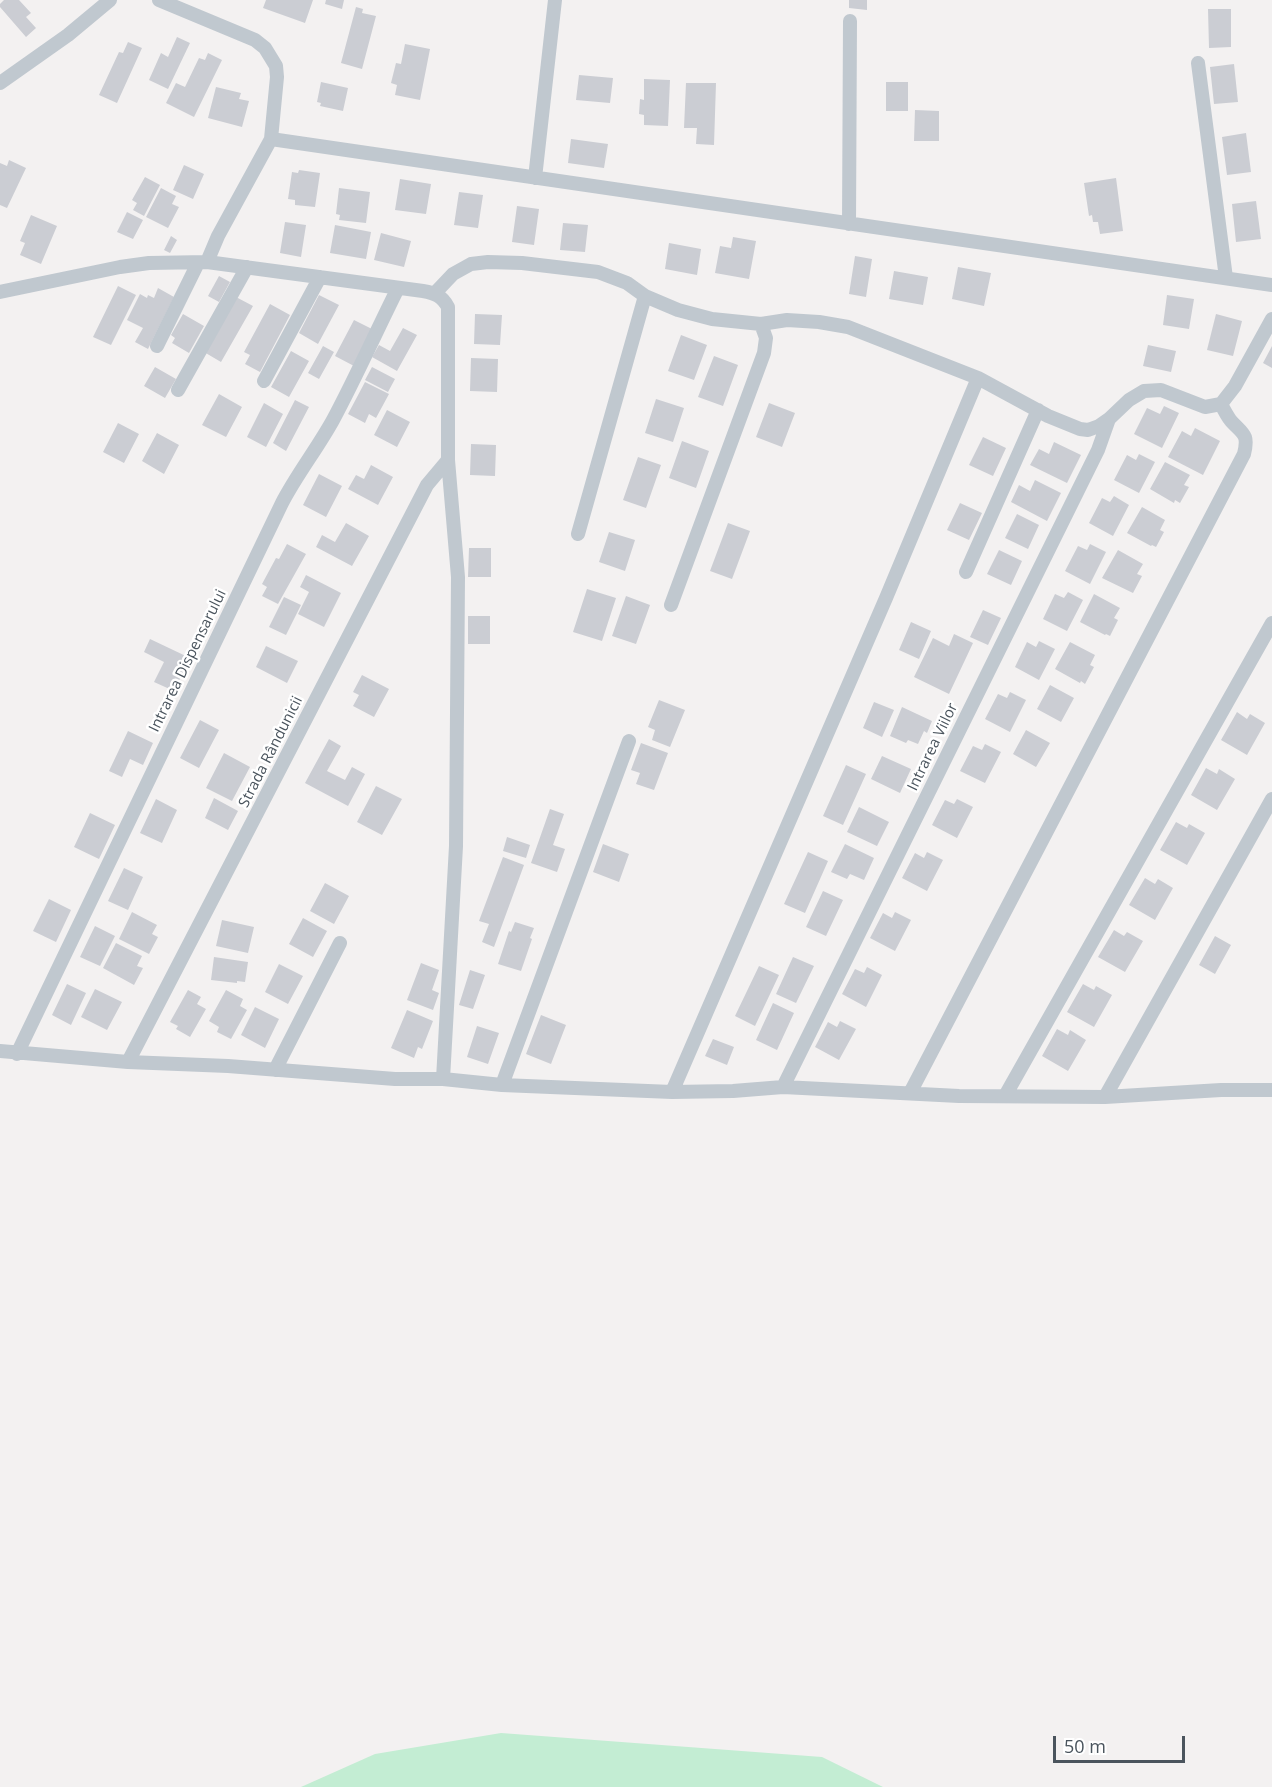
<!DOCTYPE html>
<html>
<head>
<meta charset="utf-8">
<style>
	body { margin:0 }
	#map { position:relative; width:1272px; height:1787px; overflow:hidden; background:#f3f1f1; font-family:"Open Sans",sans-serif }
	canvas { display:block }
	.scale { position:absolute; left:1053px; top:1736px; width:132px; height:27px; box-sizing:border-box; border:3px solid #4a545d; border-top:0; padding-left:8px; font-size:18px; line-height:21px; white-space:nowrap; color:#4a545d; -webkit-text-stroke:4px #fff; paint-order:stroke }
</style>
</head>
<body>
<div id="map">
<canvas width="1272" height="1787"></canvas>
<div class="scale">50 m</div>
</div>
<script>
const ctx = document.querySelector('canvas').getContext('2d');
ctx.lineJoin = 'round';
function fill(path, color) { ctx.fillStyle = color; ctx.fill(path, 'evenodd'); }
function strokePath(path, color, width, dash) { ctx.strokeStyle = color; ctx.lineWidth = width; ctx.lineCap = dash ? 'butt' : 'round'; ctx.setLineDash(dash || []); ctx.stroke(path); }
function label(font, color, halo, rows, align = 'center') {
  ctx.font = font + ' "Open Sans",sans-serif'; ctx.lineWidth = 5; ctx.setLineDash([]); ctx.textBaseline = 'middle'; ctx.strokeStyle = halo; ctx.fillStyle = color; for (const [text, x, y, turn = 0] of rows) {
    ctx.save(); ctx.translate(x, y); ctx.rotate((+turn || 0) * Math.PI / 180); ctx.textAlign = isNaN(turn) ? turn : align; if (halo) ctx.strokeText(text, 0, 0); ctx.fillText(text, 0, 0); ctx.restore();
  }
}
const green = new Path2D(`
	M501,1733l321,24 61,30h-582l74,-33z`);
const building = new Path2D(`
	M4,0h15l12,13 -5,4 10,11 -10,9 -26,-30v-3z
	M266,0h47l-8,23 -42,-15z
	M326,0h18l-2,9 -17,-5z
	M849,0h18v10l-18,-2z
	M356,7l7,2 -1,4 14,3 -14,53 -21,-6z
	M1208,9h23v38l-22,1z
	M177,37l13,6 -22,46 -19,-9 12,-27 7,4z
	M128,42l14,6 -25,55 -18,-8 20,-43 4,1z
	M405,44l25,5 -10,51 -25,-5 2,-10 -6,-2 5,-20 5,1z
	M208,53l14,7 -28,57 -28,-14 10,-20 9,4 14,-29 6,2z
	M1234,64l4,38 -24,2 -4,-37z
	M579,75l34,3 -3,25 -34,-3z
	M644,79l26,1 -2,46 -24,-1v-10l-5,-1 1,-15 4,1z
	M321,82l27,6 -5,23 -23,-5 1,-3 -4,-1z
	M886,82h22v29h-22z
	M686,83h30l-2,62 -18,-1 1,-16h-13z
	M216,87l25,6 -2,6 10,2 -7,26 -34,-9z
	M915,110l24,1v30h-25z
	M1246,133l5,39 -24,3 -5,-38z
	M571,139l37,5 -4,24 -36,-5z
	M9,160l17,8 -19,40 -7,-3v-42l7,3z
	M184,165l20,9 -11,25 -20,-9z
	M299,170l21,3 -5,34 -20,-2v-5l-7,-1 4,-27 6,1z
	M145,177l15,8 -16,31 -11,-6 4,-7 -5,-3z
	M1116,178l7,53 -23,3 -2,-12h-5l-1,-7 -3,1 -5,-33z
	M400,179l31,5 -5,30 -31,-4z
	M161,188l15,8 -4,8 7,3 -11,21 -22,-11z
	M339,188l31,4 -4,31 -27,-3 1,-5 -4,-1z
	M459,192l24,3 -5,33 -24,-3z
	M1256,201l5,38 -25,3 -4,-38z
	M517,206l22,3 -5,36 -22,-3z
	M127,212l16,8 -10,19 -16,-7z
	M31,215l26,11 -16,38 -21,-9 5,-12 -5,-2z
	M285,222l21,3 -5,32 -21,-4z
	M563,223l25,2 -3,27 -25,-2z
	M335,225l36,7 -5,27 -36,-6z
	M381,233l30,8 -7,26 -30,-7z
	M171,236l6,4 -7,13 -6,-3z
	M733,237l23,4 -7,38 -34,-6 5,-27 11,2z
	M669,243l32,6 -4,26 -32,-6z
	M855,256l17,3 -6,38 -17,-3z
	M958,267l33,6 -7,33 -32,-7z
	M894,271l34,6 -5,28 -34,-6z
	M219,276l11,6 -11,20 -11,-6z
	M118,286l18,9 -25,50 -18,-8z
	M158,288l16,9 -26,52 -13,-7 8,-14 -16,-8 13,-26 7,4 1,-3 6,3z
	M319,295l20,10 -21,39 -19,-11z
	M1167,295l27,4 -5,30 -26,-4z
	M236,297l17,9 -32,56 -17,-10z
	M270,304l20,11 -30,57 -15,-8 5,-9 -6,-3z
	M183,314l21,12 -15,27 -17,-10 3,-5 -4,-3z
	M475,314l27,1 -2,30 -26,-1z
	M1216,314l26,7 -9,35 -26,-6z
	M354,320l18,9 -18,37 -19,-10z
	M403,328l14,7 -20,36 -25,-14 7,-12 11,6z
	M681,335l26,10 -13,35 -26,-9z
	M1148,345l28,6 -5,21 -28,-6z
	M323,346l11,6 -15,27 -11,-6z
	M1272,346v22l-9,-5z
	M291,351l18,10 -20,36 -18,-10z
	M714,356l24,9 -15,41 -25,-9z
	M471,358l27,1 -1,33 -27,-1z
	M155,367l21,12 -11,19 -21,-12z
	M372,367l23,12 -7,13 -23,-12z
	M365,382l24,12 -13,24 -7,-4 -4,9 -17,-9z
	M219,394l23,13 -16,30 -24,-12z
	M656,399l28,9 -11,34 -28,-9z
	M295,400l14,7 -23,44 -13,-8z
	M264,403l19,11 -17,33 -19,-10z
	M769,403l26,10 -13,34 -26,-10z
	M1164,406l15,7 -17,35 -28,-14 13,-26 13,6z
	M387,410l23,12 -13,25 -23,-12z
	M118,423l21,11 -15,29 -21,-11z
	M1195,428l25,13 -17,34 -35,-18 14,-26 9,5z
	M157,433l22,12 -15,29 -22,-13z
	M983,437l23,11 -13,28 -24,-11z
	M682,441l27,10 -13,37 -27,-10z
	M1054,442l27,13 -14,28 -37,-18 9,-16 10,5z
	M471,444l25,1 -1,31 -25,-1z
	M1139,454l16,8 -16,31 -25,-13 13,-25 9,5z
	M638,457l23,8 -15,43 -23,-8z
	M1165,462l25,13 -6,10 5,2 -9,16 -5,-3 -1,3 -24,-14z
	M371,465l22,12 -15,28 -30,-16 8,-14 8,4z
	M319,474l23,12 -16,31 -23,-12z
	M1035,480l26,13 -14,28 -36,-19 8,-17 11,6z
	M1114,496l15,9 -16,31 -24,-13 13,-25 8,4z
	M960,503l22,10 -13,27 -22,-10z
	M1142,507l23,13 -5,10 4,2 -8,15 -4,-2 -1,1 -24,-13z
	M1017,514l22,11 -11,24 -23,-11z
	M346,523l23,13 -17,30 -36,-19 6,-12 13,7z
	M728,523l22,8 -18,48 -22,-8z
	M609,532l26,8 -10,31 -26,-9z
	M287,544l19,10 -28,50 -16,-8 5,-9 -5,-3 14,-26 3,1z
	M1090,544l16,8 -16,32 -25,-13 13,-25 9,4z
	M469,548h22v29h-23z
	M999,550l23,11 -11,24 -24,-11z
	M1118,550l25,14 -6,10 5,2 -9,17 -31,-15z
	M306,575l35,18 -17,34 -26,-13 11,-22 -9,-5z
	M587,589l29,9 -14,43 -29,-9z
	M1068,592l15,8 -16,31 -24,-12 12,-25 9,4z
	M1094,594l26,14 -6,10 4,2 -8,16 -4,-2 -1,1 -25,-13z
	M626,596l24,9 -14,39 -24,-8z
	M284,597l17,8 -15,30 -17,-8z
	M983,610l18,8 -13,27 -18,-8z
	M468,616h22v28h-22z
	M911,622l20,9 -12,28 -20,-9z
	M954,634l19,9 -24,51 -35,-17 19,-39 16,8z
	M150,639l40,19 -16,33 -20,-9 10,-20 -20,-10z
	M1039,641l16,8 -16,31 -24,-13 12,-25 9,5z
	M1070,642l25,13 -5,10 4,2 -9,17 -4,-3 -1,2 -25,-14z
	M266,646l32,15 -11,22 -31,-16z
	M362,675l27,14 -15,28 -21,-11 6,-11 -6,-3z
	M1050,685l24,13 -13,24 -24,-13z
	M1010,692l16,8 -16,32 -25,-13 13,-25 9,4z
	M659,700l26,10 -15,37 -18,-7 3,-10 -7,-3z
	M874,702l20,8 -12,27 -19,-9z
	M902,707l30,14 -5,12 -3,-2 -6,13 -10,-4 -2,3 -16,-7z
	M1237,712l10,7 3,-5 15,9 -18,32 -26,-15z
	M200,720l19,10 -20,38 -19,-10z
	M1026,730l24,13 -14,24 -23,-13z
	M128,731l25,12 -10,22 -13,-6 -8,18 -13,-6z
	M329,739l12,7 -14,25 18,9 7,-13 13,7 -17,32 -43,-23z
	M641,743l27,10 -14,37 -18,-6 4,-11 -9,-3z
	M985,744l16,8 -16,31 -25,-12 13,-25 9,4z
	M224,753l26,14 -18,34 -26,-13z
	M882,756l29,13 -11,24 -29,-14z
	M846,765l20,9 -23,51 -20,-9z
	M1206,768l11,6 2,-5 16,10 -18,31 -26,-15z
	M376,786l26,13 -20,36 -25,-13z
	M214,798l24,13 -10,19 -23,-12z
	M156,799l21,11 -15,33 -22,-10z
	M957,799l16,8 -16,31 -25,-13 13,-25 9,4z
	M859,807l30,15 -12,24 -30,-14z
	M550,809l14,5 -11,31 12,4 -8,23 -26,-9z
	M90,813l25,12 -16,34 -25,-12z
	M1176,822l11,6 2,-4 16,9 -18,32 -27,-15z
	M507,837l23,8 -4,13 -23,-7z
	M603,844l26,10 -10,28 -26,-10z
	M845,844l29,14 -10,22 -14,-6 -3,5 -16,-7z
	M808,852l20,9 -23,52 -21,-9z
	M927,852l16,8 -16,31 -25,-13 13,-25 9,5z
	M503,857l21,8 -30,82 -12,-5 7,-18 -10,-3z
	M124,868l19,9 -15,33 -20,-9z
	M1145,878l10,6 3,-5 15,9 -18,32 -26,-15z
	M325,883l24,13 -15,28 -24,-13z
	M823,891l20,9 -17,36 -20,-9z
	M49,899l22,11 -15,32 -23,-11z
	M132,912l25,13 -5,9 6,3 -9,17 -30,-15z
	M895,912l16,8 -16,31 -25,-13 13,-25 9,5z
	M303,918l24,13 -14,26 -24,-13z
	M222,920l32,7 -6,26 -32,-7z
	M515,922l19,6 -4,10 2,1 -11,32 -23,-7 11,-33 2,1z
	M95,926l20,10 -15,30 -20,-9z
	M1114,930l10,6 3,-4 16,9 -18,31 -27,-15z
	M1215,936l16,9 -16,29 -16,-9z
	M116,943l26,13 -5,10 6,2 -9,17 -31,-17z
	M214,957l34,5 -3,20 -8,-1v2l-26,-3z
	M793,957l21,9 -18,37 -20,-9z
	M421,963l18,7 -7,20 7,3 -6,17 -26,-10z
	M279,964l24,12 -15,28 -23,-12z
	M759,966l20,9 -24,51 -20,-10z
	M867,967l15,8 -16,32 -24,-13 13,-25 9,4z
	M470,970l15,5 -12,34 -14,-4z
	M67,984l19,9 -15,32 -19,-10z
	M1083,984l11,6 2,-4 16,9 -18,32 -27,-15z
	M95,989l27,13 -15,28 -26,-13z
	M188,990l13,7 -4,7 9,5 -16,28 -14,-8 2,-3 -8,-4z
	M226,990l17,9 -3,7 7,4 -16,29 -14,-7 2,-5 -10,-6z
	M773,1003l21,10 -17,37 -21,-10z
	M255,1007l24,12 -14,29 -24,-13z
	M407,1010l26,11 -11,28 -4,-2 -4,11 -23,-10z
	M541,1015l25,10 -15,39 -25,-10z
	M840,1021l16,8 -17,31 -24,-13 13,-25 9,5z
	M477,1026l22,7 -11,31 -21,-7z
	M1057,1029l11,6 2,-5 16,10 -18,31 -26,-15z
	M713,1039l21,8 -7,18 -22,-9z`);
const street = new Path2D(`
	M159,0l96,40 10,8 11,18 1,11 -6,62 -53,97 -11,26
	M1198,63l28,215
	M0,83l68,-48 42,-35
	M271,139l1001,146
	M535,178l20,-178
	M849,224l1,-203
	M0,292l120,-25 29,-4 58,-1 216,29c12,2 19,5 25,16v153l10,117 -2,269 -13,233
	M435,293l18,-19 18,-10 17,-2 34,1 76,9 29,11 18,13 33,14 34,9 49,5 26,-4 32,2 29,5 130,51 70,38 32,13 8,1 11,-4 10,-7 20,-19 15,-9 17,-1 44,17 16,-3 14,-18 37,-67
	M157,346l41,-83
	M264,381l56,-104
	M178,390l69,-123
	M578,534l67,-238
	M966,572l72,-162
	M671,605l93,-252 2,-15 -5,-14
	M0,1051l128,11 100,4 167,13h48l59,6 170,7 61,-1 50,-4 176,9 146,1 116,-7h51
	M17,1054l265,-551c15,-29 35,-54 51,-83 23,-43 43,-88 65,-132
	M128,1062l299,-577 21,-25
	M275,1070l65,-127
	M502,1085l127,-344
	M783,1087l315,-637 11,-31
	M672,1092l214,-494 92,-220
	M910,1093l334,-639c5,-20 -1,-20 -13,-33 -4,-5 -7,-11 -10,-17
	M1005,1096l267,-473
	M1105,1097l167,-298`);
const streetNames = [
	["Intrarea Dispensarului",188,661,-64],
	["Intrarea Viilor",933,747,-64],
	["Strada Rândunicii",271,752,-63]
];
fill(green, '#c3edd3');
fill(building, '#cbcdd3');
strokePath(street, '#c0c8cf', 14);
label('15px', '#4a545d', '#fff', streetNames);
</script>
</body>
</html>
